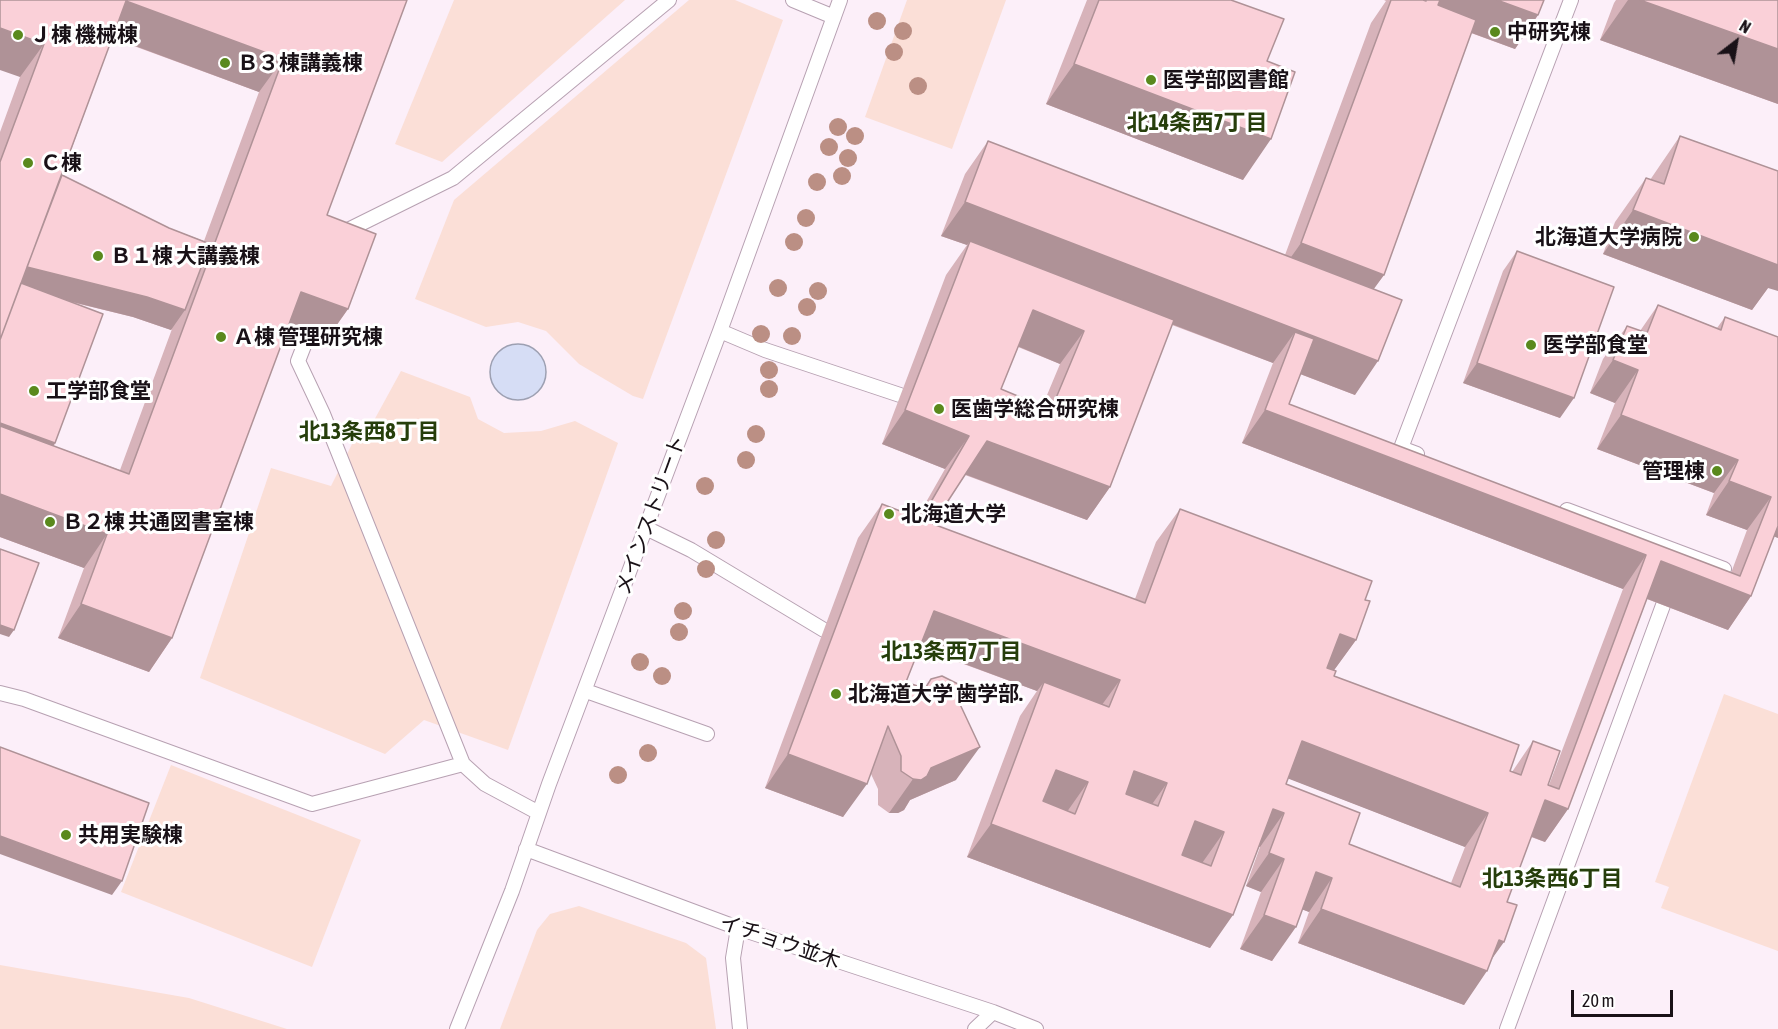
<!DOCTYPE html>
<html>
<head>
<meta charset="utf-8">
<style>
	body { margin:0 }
	#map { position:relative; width:1778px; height:1029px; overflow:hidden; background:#fef9fc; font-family:"Asap Condensed",sans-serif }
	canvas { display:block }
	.north { position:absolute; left:1706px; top:12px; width:60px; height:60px; -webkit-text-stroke:4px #fff; paint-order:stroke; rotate:31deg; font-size:16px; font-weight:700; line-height:24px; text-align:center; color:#191117 }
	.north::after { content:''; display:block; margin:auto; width:21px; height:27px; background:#191117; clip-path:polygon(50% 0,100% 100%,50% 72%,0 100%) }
	.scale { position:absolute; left:1571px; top:990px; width:102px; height:27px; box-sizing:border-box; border:3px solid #191117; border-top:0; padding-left:8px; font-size:18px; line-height:21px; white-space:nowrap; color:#191117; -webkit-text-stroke:4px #fff; paint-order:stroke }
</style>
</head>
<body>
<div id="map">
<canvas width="1778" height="1029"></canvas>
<div class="north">N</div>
<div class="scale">20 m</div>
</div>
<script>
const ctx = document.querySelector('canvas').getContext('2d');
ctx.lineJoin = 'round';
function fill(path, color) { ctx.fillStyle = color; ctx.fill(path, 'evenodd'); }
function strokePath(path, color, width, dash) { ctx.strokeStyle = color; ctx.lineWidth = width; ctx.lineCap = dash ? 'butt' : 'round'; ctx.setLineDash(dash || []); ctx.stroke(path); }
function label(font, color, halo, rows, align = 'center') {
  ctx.font = font + ' "Asap Condensed","Noto Sans JP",sans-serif'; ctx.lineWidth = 6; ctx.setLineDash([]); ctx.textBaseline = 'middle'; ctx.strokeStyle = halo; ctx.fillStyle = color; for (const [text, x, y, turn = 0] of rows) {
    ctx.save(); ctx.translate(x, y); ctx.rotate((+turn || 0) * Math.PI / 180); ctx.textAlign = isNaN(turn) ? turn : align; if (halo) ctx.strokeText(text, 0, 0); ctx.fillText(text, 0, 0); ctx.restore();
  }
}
const built = new Path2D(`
	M0,0h1778v1029h-1778z`);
const green = new Path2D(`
	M454,0h171l-183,162 -47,-18z
	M689,0h46l48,20 -140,379 -10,-3 -54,-32 -33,-33 -28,-9 -32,5 -71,-28 39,-99z
	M907,0h99l-54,149 -87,-32z
	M401,371l69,26 8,22 26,14 37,-2 34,-10 43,22 -110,307 -84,-30 -39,34 -185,-76 71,-210 60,18 23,-46 18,-16z
	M1724,694l54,20v237l-117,-43 8,-21 -14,-5z
	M171,765l190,75 -49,127 -191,-75z
	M579,906l107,37 20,15 10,71h-216l37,-99 13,-16z
	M0,965l189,33 98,31h-287z`);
const water = new Path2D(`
	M490 372a28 28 0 1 1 56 0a28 28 0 1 1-56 0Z`);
const lane = new Path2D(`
	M793,0l41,17
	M345,237l3,-7 105,-52 216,-178
	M314,320l-16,41 25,53 140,350 22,20 54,29
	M720,331l45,19 135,45
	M1417,454l-16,-6 170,-448
	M1567,510l157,59
	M646,528l45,22 133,80
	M586,691l121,43
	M0,693l24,6 288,105 151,-40
	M526,849l212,79 255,84 43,17
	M738,928l-5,30 7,71
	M457,1029l55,-138 37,-107 171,-453 120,-331
	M975,1029l18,-17
	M1507,1029l162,-440`);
const trees = [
	[877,21],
	[903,31],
	[894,52],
	[918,86],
	[838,127],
	[855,136],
	[829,147],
	[848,158],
	[842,176],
	[817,182],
	[806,218],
	[794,242],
	[778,288],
	[818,291],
	[807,307],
	[761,334],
	[792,336],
	[769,370],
	[769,389],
	[756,434],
	[746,460],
	[705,486],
	[716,540],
	[706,569],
	[683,611],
	[679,632],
	[640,662],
	[662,676],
	[648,753],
	[618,775]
];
const wall = new Path2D(`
	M0,0h407l-80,215 21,94 -24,34 -37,-14 -115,309 -23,34 -91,-34 26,-70 -84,-31v-405l20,-55zM112,38l147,54 -55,149 -35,-13 -107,-53zM67,301l66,16 38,13 1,-1 -52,141 -66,-24 1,-3z
	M1087,0h144l36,61 -24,119 -197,-76z
	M1384,0h160l-6,15 -23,34 -44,-16 -87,242 -11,14 -18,106 -55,-21 -11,30 442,169 16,-43 -41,-15 8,-22 -117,-44 18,-46 -25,-10 13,-34 24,-33 13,5 18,-26 59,23 8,-11 53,20v201l-4,-2 -23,60 -23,34 -81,-31 -79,210 -23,33 -14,-5 -24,65 -15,56 -28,47 -166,-62 11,-31 -7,-3 -30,52 -32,-12 21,-57 -15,-6 14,-39 -1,-1 -49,102 -243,-91 53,-141 17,-25 -117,-43 -14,34 17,6h2l6,-9 25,101 -46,20 -6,10 -6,3h-9l-11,-8v-16l-7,-15 -28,43 -78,-29 93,-250 24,-34 35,14 28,-49 -63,-25 64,-169 21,-30 -26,-9 24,-62 23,-33 297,114 86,-232 15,-22zM1172,325l101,38 -31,80 381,146 -74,196h-1l-15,-44 -21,31 -178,-96v-6l22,-30 9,-40 -185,-91 -24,33 -21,57 -202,-75 32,-49 122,45 23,-33zM1018,347l42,17 -18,43 -41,-18zM1288,778l177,69 -14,36 -102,-39 -63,-60z
	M1616,0h162v104l-178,-64 14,-37z
	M1680,136l88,152 -16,22 -149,-56 12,-32 31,-44 4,2z
	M1517,251l43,167 -97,-35 40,-112z`);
const shadedWall = new Path2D(`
	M1433,0h64l41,15 -23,34 -92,-34z
	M1628,0h12l138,49v55l-178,-64z
	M126,1l157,58 -24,33 -156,-58z
	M0,28l44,16 -24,33 -20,-7z
	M1074,64l197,75 -28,41 -197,-76z
	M965,202l413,159 -23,34 -73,-28 13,-35 -22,31 -305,-117 2,-5 -3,4 -26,-9z
	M1633,210l145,50v31l-10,-3 -16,22 -149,-56z
	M1301,243l83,32 -24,33 -83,-31z
	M24,266l123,31 38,13 -14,20 -38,-13 -117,-29z
	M301,292l47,17 -24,34 -46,-18z
	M1033,310l51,21 -24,33 -50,-21z
	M1613,360l25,10 -23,33 -25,-10z
	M1477,363l97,35 -14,20 -97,-35z
	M905,410l64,26 -24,33 -63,-25z
	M1265,410l381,145 -23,34 -381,-146z
	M1621,415l117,45 -24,33 -117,-44z
	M0,423l55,20 -14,20 -41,-15z
	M987,441l123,46 -23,33 -123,-46z
	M1729,481l42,16 -24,33 -41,-15z
	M0,494l107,40 -23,34 -84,-31z
	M1778,514v24l-13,-5z
	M1661,561l90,35 -23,34 -91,-35z
	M81,604l91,34 -23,34 -91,-34z
	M934,611l186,69 -24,33 -52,-31 -7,9 -126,-47z
	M0,625l14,5 -5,7 -9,-3z
	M1340,634l16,6 -24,33 -16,-5z
	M1302,741l186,72 -23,34 -186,-72z
	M980,747l-24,33 -46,20 -6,10 -6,3h-9l24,-34 18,-11z
	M788,754l79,30 -24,33 -78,-29z
	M1056,770l32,12 -24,34 -32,-13z
	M1134,771l33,12 -24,34 -32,-12z
	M1545,800l23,9 -23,33 -23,-9z
	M1273,809l11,4 -24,34 -10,-4z
	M1195,821l29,11 -24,34 -29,-11z
	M991,824l242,91 -23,33 -243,-91z
	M0,836l122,45 -10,14 -112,-41z
	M1269,853l15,6 -23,33 -15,-6z
	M1316,872l16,6 -23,34 -16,-6z
	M1321,909l178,31 5,2 -20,28 3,1 -23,34 -166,-62z
	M1264,915l32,12 -24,34 -32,-12z`);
const building = new Path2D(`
	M0,0h407l-80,215 49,19 -28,75 -47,-17 -129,346 -91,-34 26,-70 -107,-40v-68l129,48 154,-415 -157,-58 -126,339v-178l44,-118 -44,-16z
	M1099,0h132l53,19 -17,42 28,11 -24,67 -197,-75z
	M1391,0h32l3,1v-1h14l-2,5 38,15 -92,255 -83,-32z
	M1497,0h47l-6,15z
	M1640,0h138v49z
	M1680,136l98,35v94l-145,-55 13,-32 18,6z
	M988,141l414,159 -24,61 -413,-159z
	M62,175l107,53 41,16 -25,66 -38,-13 -120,-30z
	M970,241l204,79 -64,167 -123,-46 -54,83 212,79 35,-94 192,72 -7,19 5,1 -14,39 -16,-6 -13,34 9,3 -2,5 185,69 -9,26 11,4 12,-34 27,10 -12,34 11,4 87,-234 -381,-145 30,-78 19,7 -25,65 451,172 31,-79 -42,-16 9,-21 -117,-45 17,-45 -25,-10 14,-34 20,7 11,-28 63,25 4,-13 53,20v189l-27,70 -90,-35 -93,248 -23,-9 -38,102 10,3 -13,37 -5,-2 -12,31 -166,-62 11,-31 -16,-6 -20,55 -32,-12 20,-56 -15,-6 15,-40 -11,-4 -40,106 -242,-91 53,-142 65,25 11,-27 -186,-69 -28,71 17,6 3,-1 5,-8 11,-3 16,8v16l22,47 -49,21 -4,8 -6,4 -8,-1 -12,-8v-15l-13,-30 -21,58 -79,-30 94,-250 39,15 48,-83 -64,-26zM1033,310l51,21 -33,79 -50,-21zM1302,741l186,72 -28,74 -111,-43 11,-31 -74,-29zM1056,770l32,12 -13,32 -32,-13zM1134,771l33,12 -9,23 -32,-12zM1195,821l29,11 -13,34 -29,-11z
	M1517,251l97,36 -40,111 -97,-35z
	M21,283l82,31 -48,129 -55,-20v-83z
	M0,549l39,14 -25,67 -14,-5z
	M0,747l149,56 -27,78 -122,-45z`);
const markers = [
	[1495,32,6,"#5a891d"],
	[18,35,6,"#5a891d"],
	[225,63,6,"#5a891d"],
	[1151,80,6,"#5a891d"],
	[28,163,6,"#5a891d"],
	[1694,237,6,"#5a891d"],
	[98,256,6,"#5a891d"],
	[221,337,6,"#5a891d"],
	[1531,345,6,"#5a891d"],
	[34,391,6,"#5a891d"],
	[939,409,6,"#5a891d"],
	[1717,471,6,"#5a891d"],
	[889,514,6,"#5a891d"],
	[50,522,6,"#5a891d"],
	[836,694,6,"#5a891d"],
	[66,835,6,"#5a891d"]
];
const poiNames = [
	["中研究棟",1507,32],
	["Ｊ棟 機械棟",30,35],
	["Ｂ３棟講義棟",237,63],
	["医学部図書館",1163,80],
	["Ｃ棟",40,163],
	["北海道大学病院",1682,237,"right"],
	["Ｂ１棟 大講義棟",110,256],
	["Ａ棟 管理研究棟",233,337],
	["医学部食堂",1543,345],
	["工学部食堂",46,391],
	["医歯学総合研究棟",951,409],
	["管理棟",1705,471,"right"],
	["北海道大学",901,514],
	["Ｂ２棟 共通図書室棟",62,522],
	["北海道大学 歯学部.",848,694],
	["共用実験棟",78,835]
];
const streetNames = [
	["メインストリート",651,515,-70],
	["イチョウ並木",780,942,19]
];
const neighbourhoodNames = [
	["北14条西7丁目",1197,123],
	["北13条西8丁目",369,432],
	["北13条西7丁目",951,652],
	["北13条西6丁目",1552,879]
];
fill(built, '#fceff9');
fill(green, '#fbdfd7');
fill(water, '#d6ddf5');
strokePath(water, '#9da0b2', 1.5);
strokePath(lane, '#b7a1b2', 16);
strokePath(lane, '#fff', 14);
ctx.fillStyle = '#bb8f84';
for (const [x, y] of trees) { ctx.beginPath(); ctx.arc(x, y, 9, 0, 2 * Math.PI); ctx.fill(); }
fill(wall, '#d7b3ba');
fill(shadedWall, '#af9297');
fill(building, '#fad0d8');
strokePath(building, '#af9297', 1.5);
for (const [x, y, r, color] of markers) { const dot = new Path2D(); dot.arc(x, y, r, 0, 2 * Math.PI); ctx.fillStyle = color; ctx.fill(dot); strokePath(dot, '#fff', 2); }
label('bold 21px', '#191117', '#fff', poiNames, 'left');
label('21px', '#191117', '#fff', streetNames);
label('bold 22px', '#263e0b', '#fff', neighbourhoodNames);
</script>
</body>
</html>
